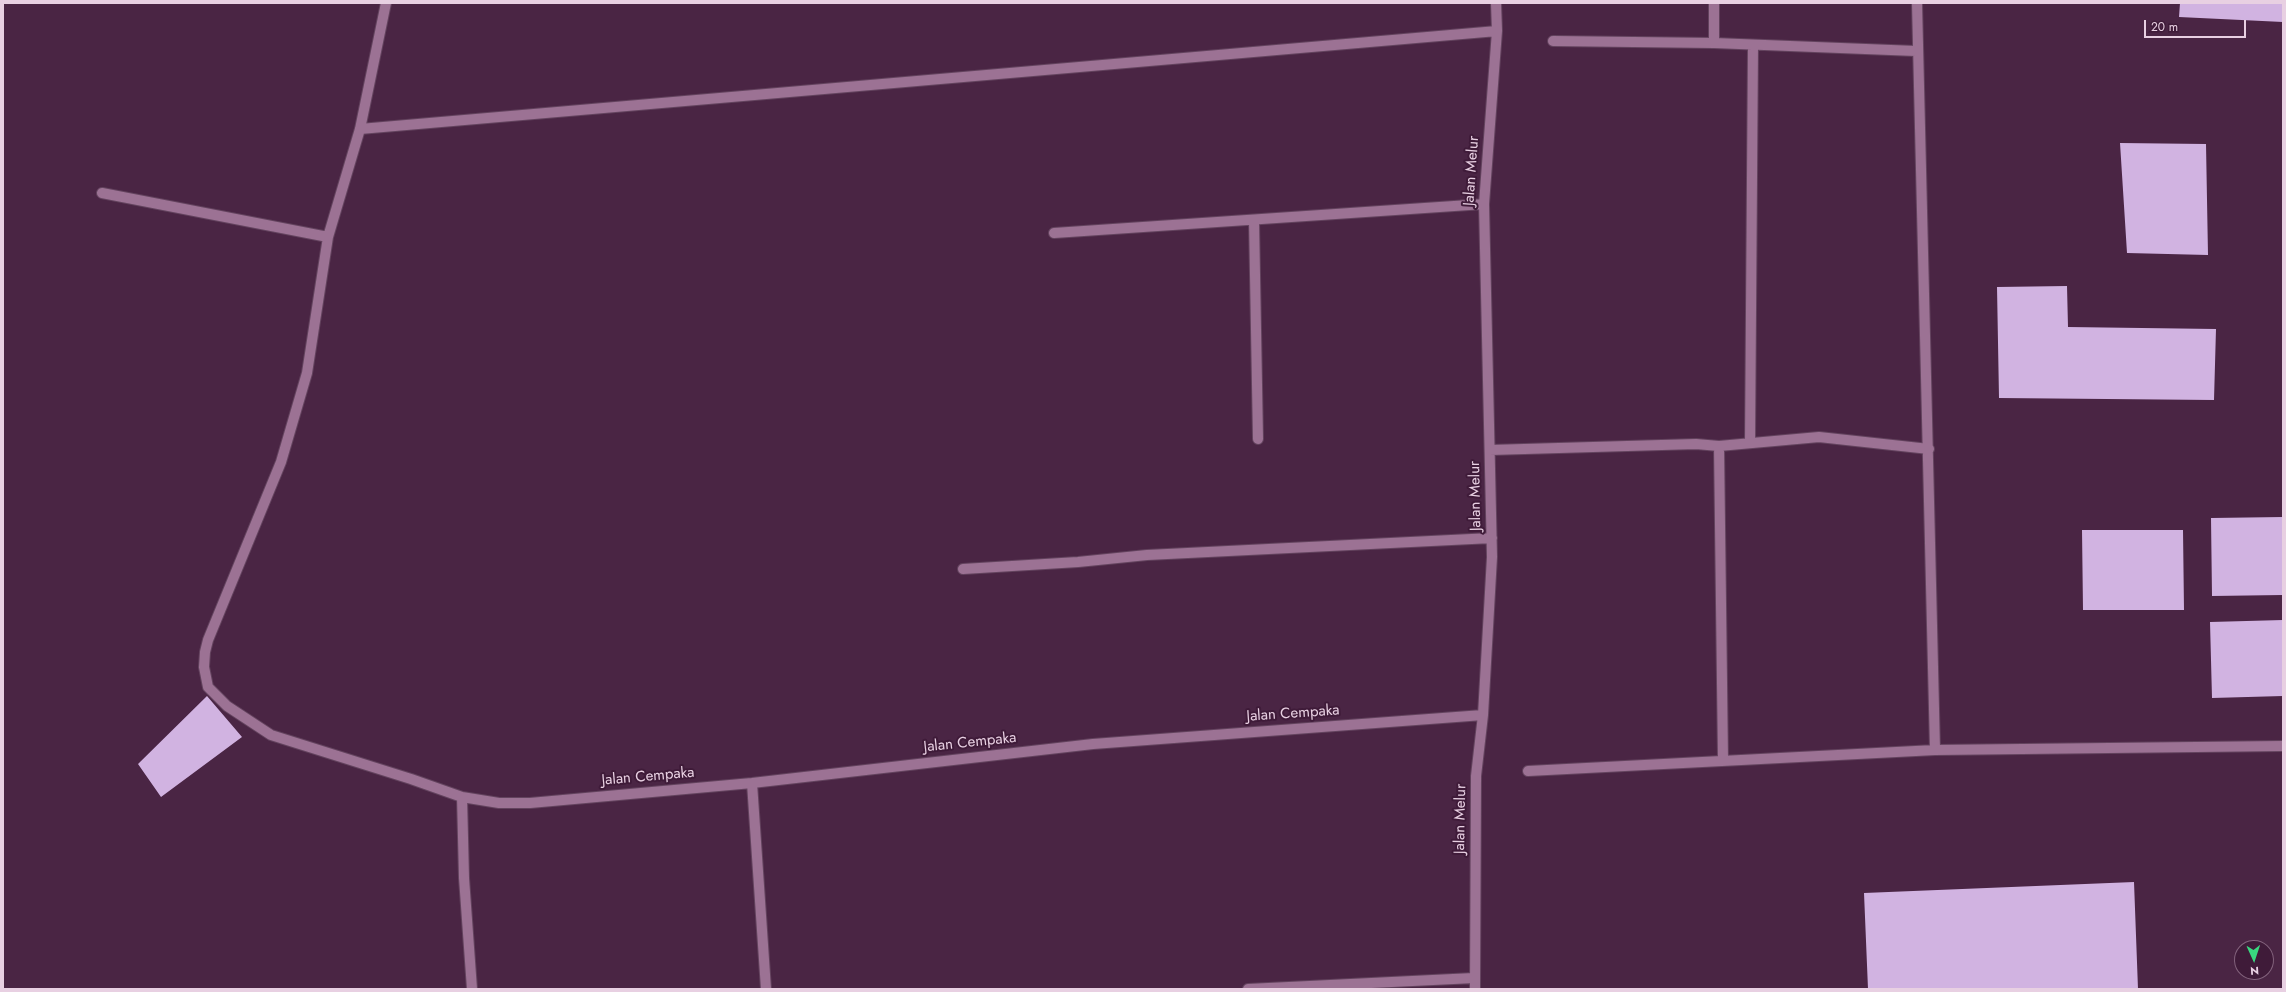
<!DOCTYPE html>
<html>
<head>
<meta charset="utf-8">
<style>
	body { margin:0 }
	#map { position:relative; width:2286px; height:992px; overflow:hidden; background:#4a2544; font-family:Jost,sans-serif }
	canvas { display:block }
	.frame { position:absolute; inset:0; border:4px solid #e8d0e2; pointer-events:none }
	.north { position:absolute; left:2234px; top:940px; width:40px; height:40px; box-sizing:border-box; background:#3f1b39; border:1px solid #83637d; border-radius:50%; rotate:177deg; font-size:11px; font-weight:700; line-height:16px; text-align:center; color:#e8d0e2 }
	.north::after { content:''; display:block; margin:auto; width:14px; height:18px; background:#39d87f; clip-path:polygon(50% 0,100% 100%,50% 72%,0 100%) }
	.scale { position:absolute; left:2144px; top:20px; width:102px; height:18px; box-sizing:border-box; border:2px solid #e8d0e2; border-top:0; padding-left:5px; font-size:12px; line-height:14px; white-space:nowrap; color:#e8d0e2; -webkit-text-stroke:3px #3f1b39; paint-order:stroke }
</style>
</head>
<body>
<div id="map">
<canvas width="2286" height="992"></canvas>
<div class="frame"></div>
<div class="north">N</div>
<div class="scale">20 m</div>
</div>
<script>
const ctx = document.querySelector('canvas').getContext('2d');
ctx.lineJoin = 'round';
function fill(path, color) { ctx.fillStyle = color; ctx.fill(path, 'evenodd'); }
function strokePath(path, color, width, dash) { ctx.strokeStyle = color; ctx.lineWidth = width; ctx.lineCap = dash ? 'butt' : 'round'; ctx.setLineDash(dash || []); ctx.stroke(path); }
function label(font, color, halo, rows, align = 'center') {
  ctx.font = font + ' Jost,sans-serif'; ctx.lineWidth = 4; ctx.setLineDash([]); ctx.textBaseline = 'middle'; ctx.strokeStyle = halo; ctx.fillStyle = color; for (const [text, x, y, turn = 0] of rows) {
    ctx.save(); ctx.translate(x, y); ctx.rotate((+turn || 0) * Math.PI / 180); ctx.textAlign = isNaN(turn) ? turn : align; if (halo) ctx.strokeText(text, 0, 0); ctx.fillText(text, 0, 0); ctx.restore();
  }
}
const building = new Path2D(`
	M2180,3h103v19l-104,-5z
	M2120,143l86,1 2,111 -81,-2z
	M2067,286l1,41 148,2 -2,71 -215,-2 -2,-111z
	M2283,517v78l-71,1 -1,-78z
	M2082,530h101l1,80h-101z
	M2283,620v76l-71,2 -2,-76z
	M207,696l35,41 -81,60 -23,-33z
	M2134,882l4,107h-270l-4,-96z`);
const minor = new Path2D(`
	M386,3l-26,126 -32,108 -21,136 -26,89 -73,178 -3,12 -1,15 4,20 19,19 44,29 140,44 51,18 2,81 8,111
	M1714,3v40l202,8
	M1917,3l18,747
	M1553,41l161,2
	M360,129l1137,-98
	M102,193l226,44
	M1254,220l4,219
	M1054,233l430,-29
	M1750,443l3,-398
	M1719,446l4,315
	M1490,450l206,-6 23,2 100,-9 110,12
	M963,569l115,-7 69,-7 345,-17
	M1528,771l407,-21 348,-4
	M752,783l14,206
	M462,797l37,6h31l222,-20 341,-39 390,-29
	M1248,989l226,-11
	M1475,989l1,-213 7,-61 9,-158 -8,-353 13,-173 -1,-28`);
const streetNames = [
	["Jalan Melur",1472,171,-86],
	["Jalan Melur",1476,496,-91],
	["Jalan Cempaka",1293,714,-4],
	["Jalan Cempaka",970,743,-6],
	["Jalan Cempaka",648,777,-5],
	["Jalan Melur",1461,819,-89]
];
fill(building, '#d1b3e1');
strokePath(minor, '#63435e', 12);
strokePath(minor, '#9c7294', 10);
label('15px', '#e8d0e2', '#3f1b39', streetNames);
</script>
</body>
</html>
